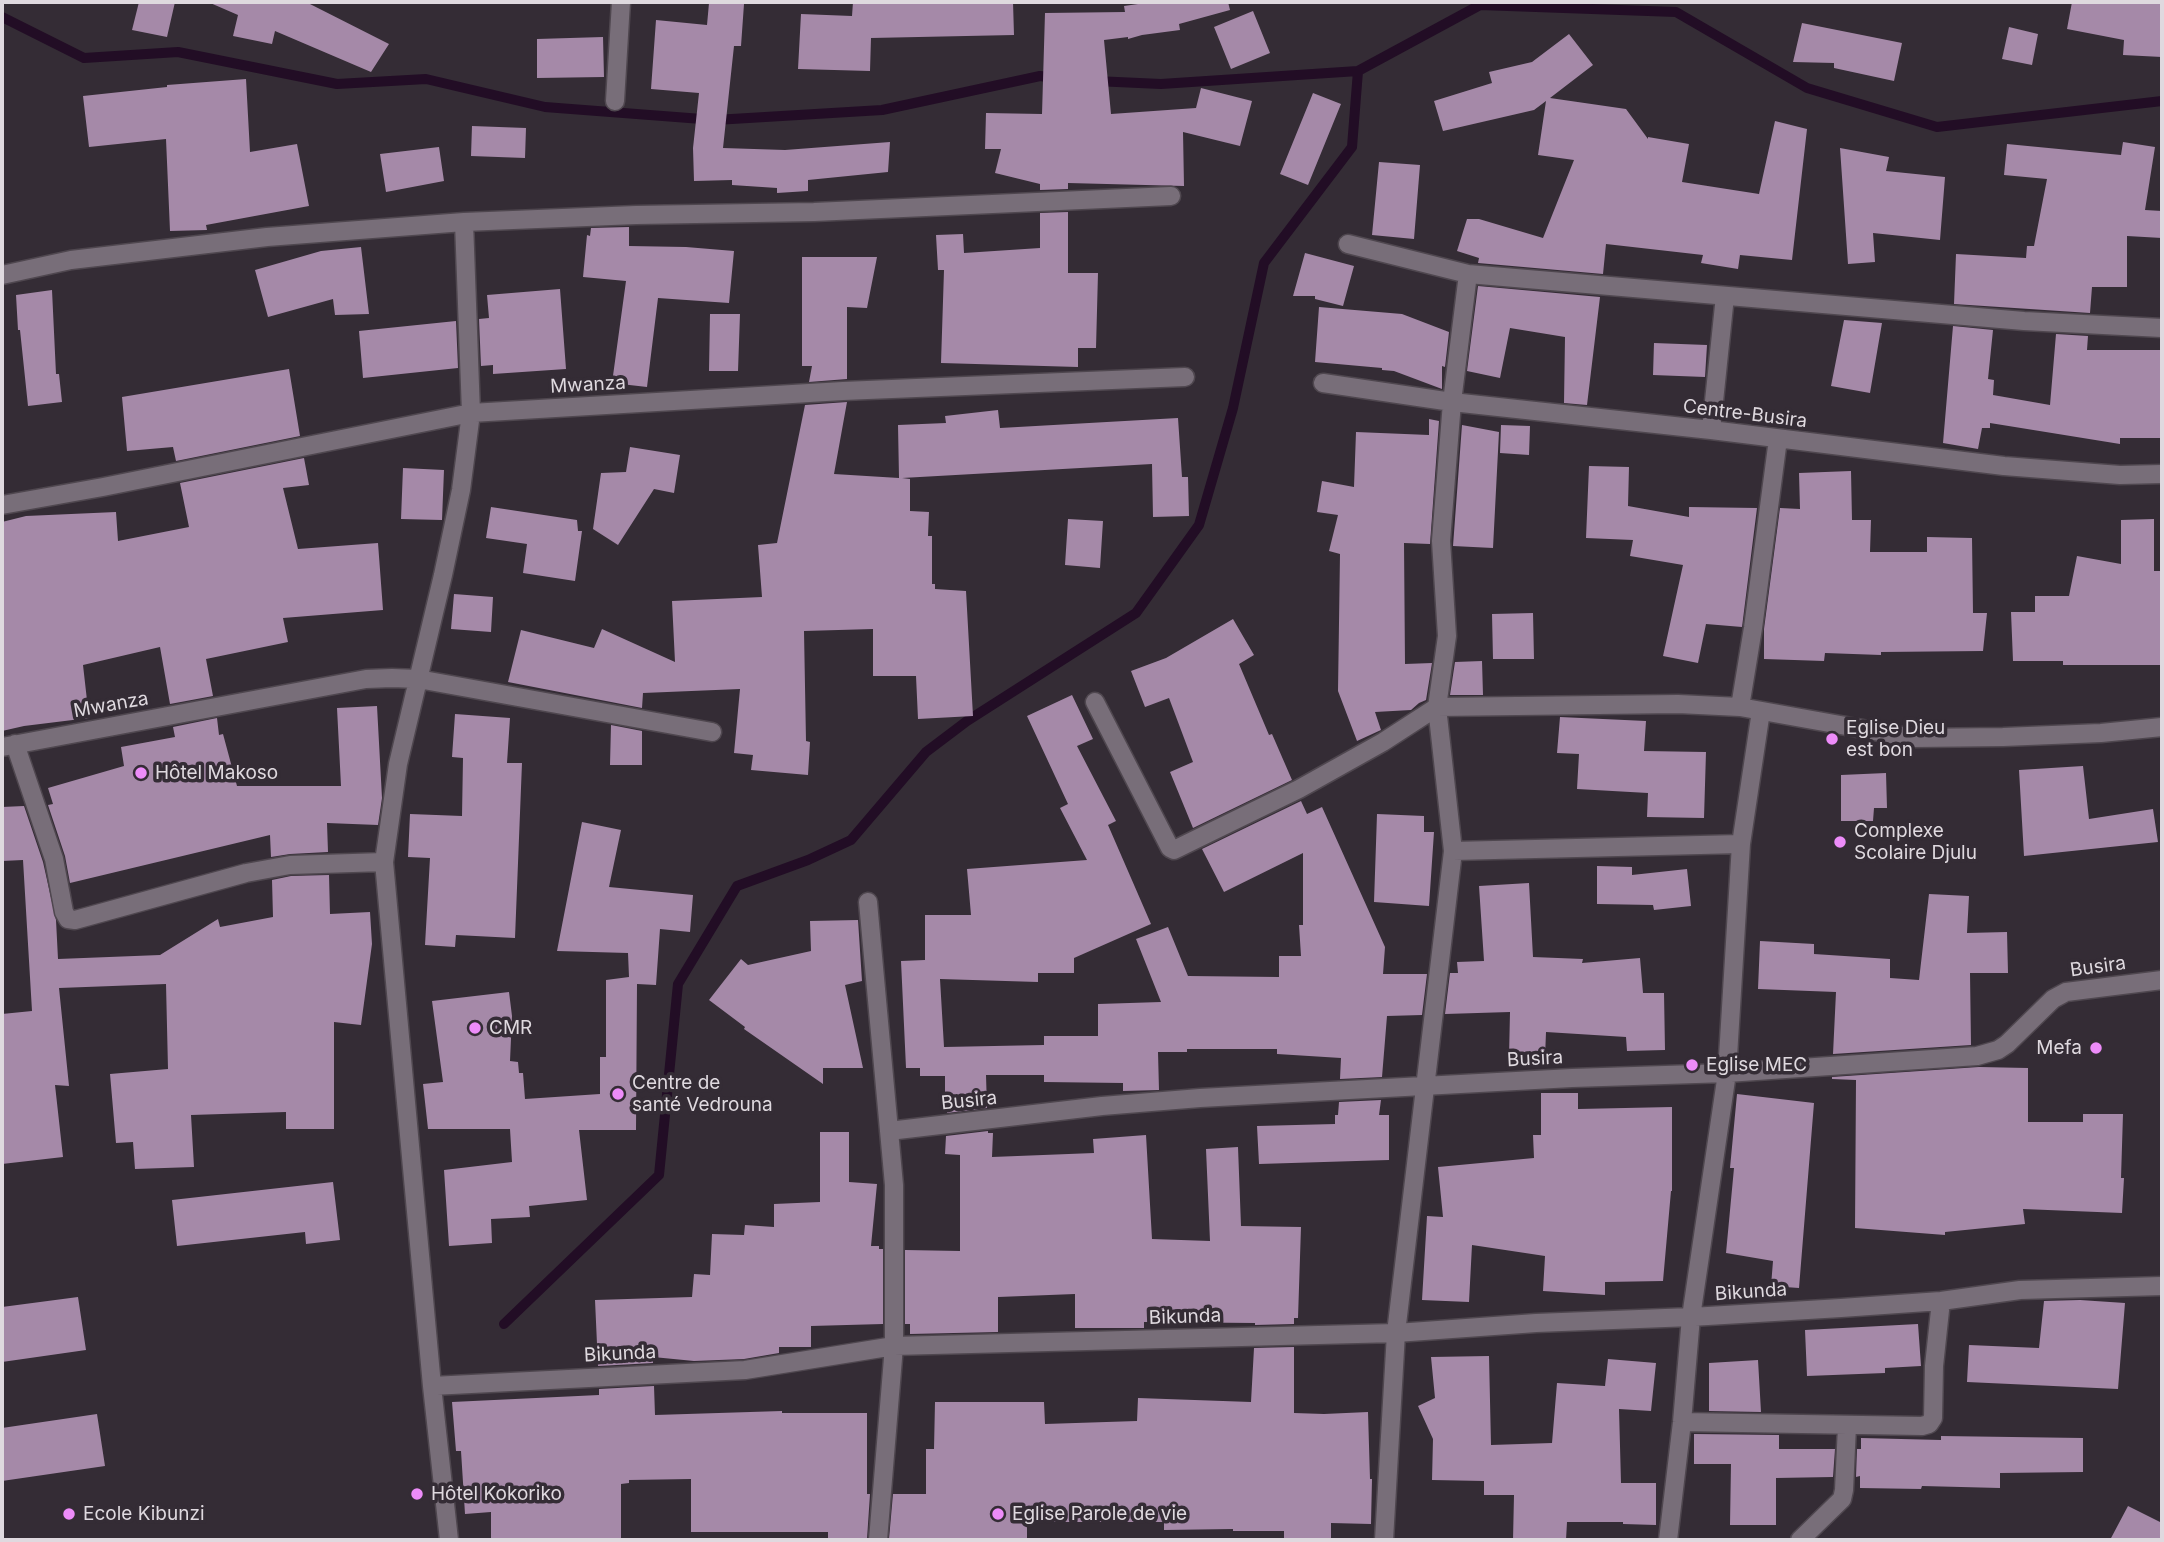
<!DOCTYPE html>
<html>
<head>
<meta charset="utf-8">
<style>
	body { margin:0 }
	#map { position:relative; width:2164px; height:1542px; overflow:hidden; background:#342c35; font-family:Inter,sans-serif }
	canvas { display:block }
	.frame { position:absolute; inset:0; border:4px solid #dfd9df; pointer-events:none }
</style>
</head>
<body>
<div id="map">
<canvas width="2164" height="1542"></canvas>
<div class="frame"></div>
</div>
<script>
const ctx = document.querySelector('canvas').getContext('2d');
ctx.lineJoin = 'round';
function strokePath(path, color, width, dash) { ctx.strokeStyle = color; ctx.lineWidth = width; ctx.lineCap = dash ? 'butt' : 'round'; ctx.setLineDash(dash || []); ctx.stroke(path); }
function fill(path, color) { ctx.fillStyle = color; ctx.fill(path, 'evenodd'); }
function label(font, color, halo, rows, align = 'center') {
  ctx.font = font + ' Inter,sans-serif'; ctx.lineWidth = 7; ctx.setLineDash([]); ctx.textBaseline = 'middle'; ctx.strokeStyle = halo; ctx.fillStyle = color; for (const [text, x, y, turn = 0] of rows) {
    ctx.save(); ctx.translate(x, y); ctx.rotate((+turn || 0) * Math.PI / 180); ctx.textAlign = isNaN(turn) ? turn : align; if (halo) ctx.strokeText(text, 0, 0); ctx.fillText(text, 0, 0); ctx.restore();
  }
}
const stream = new Path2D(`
	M2,17l82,41 94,-6 159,32 89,-5 119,28 170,13 167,-10 158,-34 15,2
	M1095,81l66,3 197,-13
	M504,1324l155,-149 19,-191 59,-98 71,-26 43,-20 75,-88 41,-31 169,-108 63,-88 34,-117 31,-145 88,-116 6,-76 122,-66 196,7 131,76 130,39 225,-26`);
const building = new Path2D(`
	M139,2h36l-8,35 -35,-7z
	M208,2h98l83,42 -18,28 -96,-41 -3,13 -39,-8 5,-21z
	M853,2h160l1,33 -143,3 -1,33 -72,-2 3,-55 51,2z
	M1152,2h76l2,8 -51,14 1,6 -38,5 -14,4v-2l-24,3 7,74 85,-6 5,-20 51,13 -12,45 -57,-14 1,54 -116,-3v6l-28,1v-6l-45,-11 6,-24h-16l1,-36 56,1 3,-101 80,-1 -1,-6z
	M2072,2h90v55l-39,-2 1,-15 -57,-11z
	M709,3l35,1 -3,42h-7l-11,102 62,2 105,-8 -2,30 -80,8v11l-31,2v-5l-45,-3v-5l-38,1 -1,-33 6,-55 -48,-4 5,-69 51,5z
	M1253,11l17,42 -39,16 -17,-42z
	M1802,23l100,20 -8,38 -60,-13v-5l-41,-1z
	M2009,27l29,7 -6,31 -30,-6z
	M1569,34l24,31 -43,33 76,11 22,30v-2l41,7 -7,38 77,12 16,-73 32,8 -15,131 -52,-5 -2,14 -37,-6 2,-8 -97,-11 -3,30 -125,-11 1,-5 -22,-7 10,-32h12l64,19 31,-78 -36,-5 8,-54 -12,9 -91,21 -9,-30 58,-18 -3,-11 43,-10z
	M603,37l1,40 -67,1v-39z
	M246,79l4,73 47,-8 12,62 -103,19 1,5 -37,1 -4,-92 -77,8 -6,-51 84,-9v-2z
	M1313,93l28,11 -33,81 -28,-11z
	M472,126l54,2 -1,30 -54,-2z
	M2123,142l32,5 -10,63 17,1v27l-35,-2v51h-35l-2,26 -136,-9 2,-50 70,4 1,-12h7l13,-67 -43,-4 3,-31 114,11z
	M439,147l5,34 -58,11 -6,-38z
	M1840,148l49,9 -3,14 59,6 -5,63 -67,-7 2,29 -27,2z
	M1379,162l41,3 -6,74 -42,-4z
	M1068,212v61h30l-2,75h-18v19l-137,-4 3,-93h-6l-2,-35 27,-1 1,19 76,-5v-35z
	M629,227v19l57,1 48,4 -5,52 -71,-5 -11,89 -35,-4 14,-102 -43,-4 4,-42 3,1 1,-8z
	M361,247l8,67 -34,1 -2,-16 -65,18 -13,-47 66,-19z
	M1305,253l49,13 -11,40 -28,-7v-3h-22z
	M802,257h75l-10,51 -20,-1v72l-38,3 3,-16h-10z
	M1478,286l122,11 -13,108 -23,-2 1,-66 -55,-9 -10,50 -33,-7z
	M560,289l6,80 -73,5v-9l-12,1 -2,-47 10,-1 -2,-23z
	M52,290l4,84h3l3,28 -34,4 -8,-76h-2l-2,-35z
	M1319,307l83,7 47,18 -4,35 -3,-1v23l-48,-18 -12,-1v-2l-67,-6z
	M710,314h30l-2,57h-29z
	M1844,320l38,3 -12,70 -39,-7z
	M456,321l2,47 -95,10 -4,-47z
	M1953,326l40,4 -5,49 6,1 -1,15 57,10 6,-71 32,2 -1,14h75v88h-42v6l-130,-21v5h-8l-4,21 -35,-6z
	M1654,343l53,2 -2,32 -52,-2z
	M289,369l11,67 -124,25 -3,-14 -46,4 -5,-54z
	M847,402l-13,72 65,4 -1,-53 48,-2 -1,-7 53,-6 2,18 178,-10 4,59h6l1,39 -36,1 -1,-53 -250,14 8,1v32l19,1 -1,24h4v48h3v5l31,2 7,125 -55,3 -2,-43h-43v-47l-69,2 2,110 4,1 -2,33 -57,-5 2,-15 -19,-2 6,-64 -97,4 -1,15 -134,-26 13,-52 73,18 8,-19 73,33 -3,-61 90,-4 -4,-52 19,-2 28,-138z
	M1429,419l10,2 -9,123 -26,-1 1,121 27,-1 -6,37 -7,3 -8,7 -36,2 6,18 -24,11 -19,-50 2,-137 -11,-3 9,-36 -21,-3 5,-31 32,6 2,-55 73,3z
	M1462,425l37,7 -6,116 -40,-2z
	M1501,425l29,1 -1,29 -29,-2z
	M630,447l50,8 -6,38 -20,-4 -36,56 -25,-16 8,-56 25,-1z
	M304,458l5,27 -26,3 15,61 80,-6 5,67 -100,8 5,24 -82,17 7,37 -43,8 -10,-57 -77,18 6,53 -65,8 -22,5v-209l24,-6 90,-4 2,29 71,-14 -9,-44z
	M1589,466l40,1 -1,39 61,11v-10l68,1 -15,119 -36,-3 -8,39 -35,-7 20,-91 -53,-9 3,-16 -47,-2z
	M403,468l41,2 -2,50 -41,-1z
	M1851,471l1,49h19l-1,32h57v-15l45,1 1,75h14l-4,38 -102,1v3l-56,-2 -1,8 -60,-2v-30l16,-121 20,1 -1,-36z
	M491,507l86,13 1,11h4l-7,50 -52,-8 4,-29 -41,-6z
	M1068,519l35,2 -3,47 -35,-3z
	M2154,519v52h8v94h-99v-4h-50l-2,-49h24v-16h34l8,-40 44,8v-44z
	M454,594l39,3 -2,35 -40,-3z
	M1533,613l1,46h-41l-1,-45z
	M1233,619l21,36 -15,9 30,71 3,-1 20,46 -99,48 -23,-56 23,-10 -24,-64 -24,9 -14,-36 35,-13z
	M1482,661l1,34h-33l5,-33z
	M1072,695l21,44 -16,7 39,75 -8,4 43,99 -77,34v15h-36v9l-98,-3 4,68 100,-2v-9h54v-32l63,-2 -25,-63 32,-12 20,49 91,1v-21h22l-2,-31h4v-72l-79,39 -22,-43 99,-48 6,13 15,-7 63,140 -2,27h44l-5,41 -35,1 -5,61 -42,2 1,-21 -64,-4v-5h-90v3h-29l1,38 -36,1v-8l-79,-1v-7h-58l1,33 -40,5 1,-19h-3v-18h-25v-8h-14l-5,-107 24,-1v-45h46l-4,-46 120,-9 -27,-52 8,-4 -41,-88z
	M377,706l5,92 -4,27 -51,-2 1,29 -38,2 -19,3 -1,-22 -200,48 -5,-27 -17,-51 5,-1 -5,-16 76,-22 -3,-19 54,-10 -2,-10 44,-9 2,17 4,-1 14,52h104l-4,-78z
	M455,714l55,4 -3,45h15l-7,175 -59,-3 -1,12 -30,-2 5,-87 -22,-1 2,-43 52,2 1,-58 -11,-1z
	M1560,717l86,4 -2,30 62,1 -2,66 -57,-1 1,-24 -71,-4 2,-35 -22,-1z
	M611,725l31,6v34h-32z
	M2083,766l6,53 64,-10 5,33 -134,14 -5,-86z
	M1886,773l1,35h-13l-1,13h-32v-46z
	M24,806l19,56 13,58 2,39 102,-4 58,-36 2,8 53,-10 -1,-37 19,-4 38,-1 1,39 40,-2 2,32 -11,81 -27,-3v107h-48v-17l-95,3 3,52 -59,2 -2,-27 -17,1 -6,-69 58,-5 -2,-85 -107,4 10,98 -14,-1 8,72 -61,7v-150l30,-3 -9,-151 -21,1v-54z
	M1377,814l47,2v16h10l-5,74 -55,-4z
	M582,822l39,8 -12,57 84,8 -3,37 -30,-3 -4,56 -19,-1 -1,146h-57l8,70 -58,6 1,11 -39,2 1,24 -43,3 -5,-76 68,-8 -2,-33h-82l-5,-45 20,-2 -11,-81 77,-9 3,24 -2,45 8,1 1,11h4l2,26 75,-5v-37h6v-77l23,-3 -1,-24 -71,-2z
	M1597,866l35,1v8l55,-6 4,37 -37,4 -1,-5 -56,-1z
	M1529,883l4,74 50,2 -1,4 58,-5 3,35h21l1,57 -38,1 -1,-14 -80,-5 -1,26 -36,-1 1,-45 -65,2 5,-41h8l-1,-11 27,-1 -5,-75z
	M1929,894l40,2 -2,37 40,-1 1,41h-38l1,72 -138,9 3,-62 -78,-3 2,-48 54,3v10l76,5v19l29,2z
	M858,920l4,61 -17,4 18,83h-40v16l-79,-55 1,-2 -36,-27 32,-41 7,6 63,-14 -1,-30z
	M1979,1067l49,1v54h55v-8h40l-2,64h3l-2,35 -99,-4 2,15 -80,8v3l-90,-7 1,-148 -24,-1v-2z
	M1541,1093h37v16l94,-2v84h-1l-8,90 -58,1v13l-62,-4 2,-35 -73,-11 -3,57 -47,-2 5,-84 16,1 -5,-50 96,-9 -1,-23h8z
	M1737,1094l77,9 -15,185 -28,-2 2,-25 -47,-8 8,-85h-4z
	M1381,1100l-2,15h10v45l-130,4 -2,-38 78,-2v-9h3l1,-13z
	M988,1131v2h5l-1,24 102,-4 -1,-14 53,-4 6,104 58,2 -4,-92 32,-2 3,79 60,1 -3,91h-4v6l-39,1v-2l-111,-1v6h-69v-34l-77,3v35l-88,2v-10h-5v-74l55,1v-96l-15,-1 1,-18z
	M820,1132h29v50l28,2 -6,62h8v3h4v75l-72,2v21h-32v6l-35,6 -50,2 -41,-4v6l-55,3 -3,-66 97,-3 2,-23 16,1 2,-41 32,1 1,-10 29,2v-23l46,-2z
	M333,1182l7,58 -34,4 -1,-12 -128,14 -5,-46z
	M78,1297l8,53 -84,12v-55z
	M2080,1300l45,3 -7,86 -151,-7 2,-37 70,3 5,-47z
	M1918,1324l3,42 -36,2v5l-78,3 -2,-46z
	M1294,1347v66l30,1 44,-2 2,67h2l-1,45 -40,-1v17h-47v-9h-51v-2l-69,1v-8h-137v18l-138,-1 4,-45h33v-45h8l1,-47h109l1,22 92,-3 1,-23 113,4 3,-54z
	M1489,1356l2,89 61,-2 5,-60 48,3 3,-27 48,4 -5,48 -32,-2 2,74h35v42l-33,-1v-2h-56l-1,18h-53l1,-45h-30v-14l-52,-1 1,-41 -15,-33 17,-8 -4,-41z
	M1758,1360l3,52 -52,-1v-48z
	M654,1386l1,29 127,-4v2h85v81h3l-3,45h-39v-7h-137v-53l-62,1v3l-8,1v56h-130v-28l-26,2 -4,-63h-5l-4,-49 147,-7v-6z
	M97,1414l8,52 -103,15v-53z
	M1694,1434l85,1v14h56l-2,28 -57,1v47h-46l1,-61h-37z
	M1941,1436l142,2v34l-83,1v15l-78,-2 -1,3 -61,-1v-12l-4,1 1,-28h4v-11l80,2z
	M2128,1506l34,17v17h-52z`);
const street = new Path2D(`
	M615,101l6,-99
	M1348,244l120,30 556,47 138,7
	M2,275l69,-15 196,-23 197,-15 172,-7 178,-3 357,-16
	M1323,383l129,19 259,28 293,36 116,9 42,-1
	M1711,430l14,-134
	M2,505l101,-18 368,-74 372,-22 342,-14
	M1095,702l75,146 4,2 125,-61 84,-47 54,-35 241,-3 62,3 173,31 90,-1 98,-4 61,-6
	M1740,707l13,-79 25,-189
	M15,744l39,115 10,53 4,7 7,1 171,-47 44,-8 94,-3
	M2,747l364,-68 26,-1 26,1 294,53
	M1453,851l288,-7
	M868,902l26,283v161l-16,194
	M889,1131l213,-25 98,-8 372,-20 155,-5 250,-17 21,-6 9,-6 46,-45 13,-7 96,-12
	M432,1386l313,-16 149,-24 502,-13 140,-10 155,-6 150,-9 100,-7 79,-11 142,-4
	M1682,1422l240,4 7,-2 4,-6 1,-52 7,-65
	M449,1540l-17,-154 -48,-524 14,-98 45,-189 18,-85 10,-77 -7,-191
	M1384,1540l12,-207 57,-482 -16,-144 10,-71 -6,-95 11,-139 16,-128
	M1668,1540l14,-118 9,-105 36,-244 14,-229 20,-133
	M1800,1540l42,-41 2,-9 3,-64`);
const markers = [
	[1832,739,7,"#ed8cf9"],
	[141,773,7,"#ed8cf9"],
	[1840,842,7,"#ed8cf9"],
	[475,1028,7,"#ed8cf9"],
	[2096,1048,7,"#ed8cf9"],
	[1692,1065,7,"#ed8cf9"],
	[618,1094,7,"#ed8cf9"],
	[417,1494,7,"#ed8cf9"],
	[69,1514,7,"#ed8cf9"],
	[998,1514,7,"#ed8cf9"]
];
const streetNames = [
	["Mwanza",588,385,-3],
	["Centre-Busira",1745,414,7],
	["Mwanza",111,705,-10],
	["Busira",2098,967,-8],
	["Busira",1535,1059,-3],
	["Busira",969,1101,-6],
	["Bikunda",1751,1292,-4],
	["Bikunda",1185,1317,-2],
	["Bikunda",620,1354,-3]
];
const poiNames = [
	["Eglise Dieu",1846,728],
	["est bon",1846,750],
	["Hôtel Makoso",155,773],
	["Complexe",1854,831],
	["Scolaire Djulu",1854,853],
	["CMR",489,1028],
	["Mefa",2082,1048,"right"],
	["Eglise MEC",1706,1065],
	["Centre de",632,1083],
	["santé Vedrouna",632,1105],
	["Hôtel Kokoriko",431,1494],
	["Ecole Kibunzi",83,1514],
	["Eglise Parole de vie",1012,1514]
];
strokePath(stream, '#220d25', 10);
fill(building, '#a589a8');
strokePath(street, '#4f474f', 21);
strokePath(street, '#786e79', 18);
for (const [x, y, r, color] of markers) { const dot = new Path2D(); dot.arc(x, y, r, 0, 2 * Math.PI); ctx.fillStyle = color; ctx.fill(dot); strokePath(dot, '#342c35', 2.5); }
label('19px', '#dfd9df', '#342c35', streetNames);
label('19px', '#dfd9df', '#342c35', poiNames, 'left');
</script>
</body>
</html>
